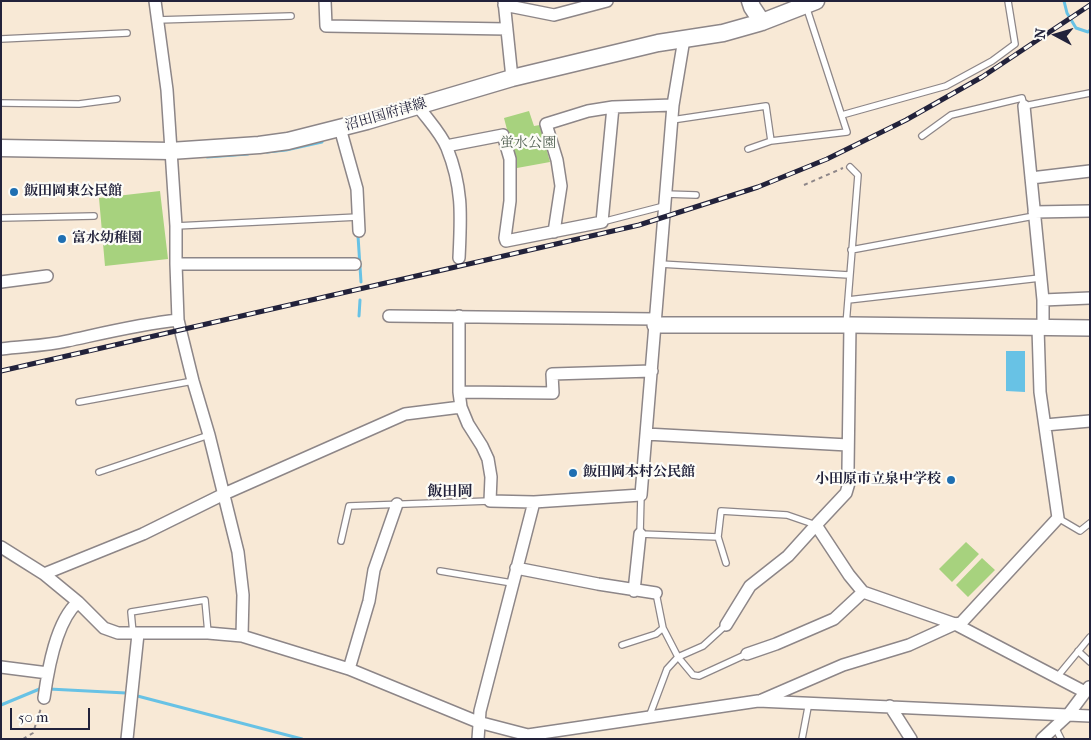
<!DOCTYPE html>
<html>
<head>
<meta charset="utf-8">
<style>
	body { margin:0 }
	#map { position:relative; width:1091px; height:740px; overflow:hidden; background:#f8e9d6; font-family:"IM FELL French Canon",serif }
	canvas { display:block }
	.frame { position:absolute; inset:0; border:2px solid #22223b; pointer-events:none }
	.north { position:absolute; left:1031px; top:10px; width:50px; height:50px; -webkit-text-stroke:4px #fdfcf7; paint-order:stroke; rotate:276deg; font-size:14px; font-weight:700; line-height:20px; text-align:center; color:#22223b }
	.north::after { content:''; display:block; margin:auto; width:18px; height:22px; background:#22223b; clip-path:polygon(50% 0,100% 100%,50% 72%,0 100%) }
	.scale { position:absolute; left:10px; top:708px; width:80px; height:22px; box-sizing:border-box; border:2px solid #22223b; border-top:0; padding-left:6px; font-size:15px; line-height:18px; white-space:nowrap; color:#22223b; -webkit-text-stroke:4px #fdfcf7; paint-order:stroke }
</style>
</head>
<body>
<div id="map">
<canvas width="1091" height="740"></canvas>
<div class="frame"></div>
<div class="north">N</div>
<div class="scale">50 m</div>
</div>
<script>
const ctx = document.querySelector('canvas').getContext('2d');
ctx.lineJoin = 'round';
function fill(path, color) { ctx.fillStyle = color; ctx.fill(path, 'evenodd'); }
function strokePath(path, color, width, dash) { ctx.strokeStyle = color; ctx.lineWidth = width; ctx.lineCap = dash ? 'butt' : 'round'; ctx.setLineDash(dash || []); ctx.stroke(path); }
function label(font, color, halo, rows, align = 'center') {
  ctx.font = font + ' "IM FELL French Canon","Noto Serif JP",serif'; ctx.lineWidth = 4.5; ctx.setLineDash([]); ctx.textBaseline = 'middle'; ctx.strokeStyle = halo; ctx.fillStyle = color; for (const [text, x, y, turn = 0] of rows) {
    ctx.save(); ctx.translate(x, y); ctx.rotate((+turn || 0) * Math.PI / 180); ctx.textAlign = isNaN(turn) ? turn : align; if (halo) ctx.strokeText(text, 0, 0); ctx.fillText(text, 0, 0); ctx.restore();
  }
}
const green = new Path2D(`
	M529,111l5,15 6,-1 10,37 -33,6 -13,-50z
	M160,191l8,68 -63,7 -6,-68z
	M966,542l13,12 -27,28 -13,-13z
	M982,558l13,12 -27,27 -12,-12z`);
const water = new Path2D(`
	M1006,351h19v41l-19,-1z`);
const stream = new Path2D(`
	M1064,1l3,12 9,15 12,4 2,-2
	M267,152l19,-2 36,-8
	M207,157l41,-3
	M358,236l3,46
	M359,316l1,-16
	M49,689l77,4 176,46
	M1,705l41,-17`);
const path = new Path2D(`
	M804,185l39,-17
	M23,739l10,-6 8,-25`);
const service = new Path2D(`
	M157,20l134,-4
	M1,39l126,-6
	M1,103l78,1 38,-5
	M842,115l104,-29 46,-25 23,-17 -7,-43
	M672,120l94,-14 5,35
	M922,136l29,-21 71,-17 2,8 66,-13
	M748,149l23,-8 76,-9 -41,-126
	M665,194l31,1
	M1,218l93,-2
	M602,222l62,-16
	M176,226l182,-9
	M851,250l183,-34
	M660,264l189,11
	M848,300l192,-22
	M846,325l12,-150 -8,-8
	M79,402l114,-21
	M99,472l110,-37
	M641,495l-1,39 78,3
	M1058,518l22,13 10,-8
	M341,541l8,-35 141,-5
	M726,563l-8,-26 3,-26 66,4 29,10
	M440,571l72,12
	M663,628l15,29 15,18 6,1 48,-22
	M133,633l-2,-21 74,-12 3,33
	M622,645l34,-11 7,-6 -7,-35
	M1078,651l12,11
	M1057,677l33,-40
	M649,717l18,-48 11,-12 25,-11 23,-21
	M1055,727l6,12
	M802,739l7,-37`);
const minor = new Path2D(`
	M155,1l12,89 9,136v38l2,56 15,61 16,54 29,117 5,43 -1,41
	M325,1l1,25 181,3
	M504,1l8,77
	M504,5l50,10 53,-14
	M418,106c9,13 23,27 29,42 16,40 14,68 12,110
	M1024,106l19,194v28
	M340,128l17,61 2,42
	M446,146l57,-11 7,24v42l-5,37 1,3 96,-19 11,-115
	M1031,178l59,-7
	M1034,212l56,-1
	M554,232l7,-46 -4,-26 -11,-36 42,-13 25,-4 60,-2
	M176,264h179
	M1,282l46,-6
	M1043,300l47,-2
	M389,316l266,3
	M459,316v76l2,15 7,17 14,22 6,13 3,18 -1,24 44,1
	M1,349c22,-3 45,-3 66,-8 37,-8 73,-17 111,-21
	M459,392l94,1 -1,-19 100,-3
	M1045,425l45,-4
	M646,434l202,11
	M816,525l33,50 14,17 92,32 130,68
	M1,547l43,27 34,28 26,26 14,5h90l34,3 107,33 129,53 50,13 230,-34 332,15
	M516,568l82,16 58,9
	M44,574l99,-40 81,-40 181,-80 56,-7
	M634,591l6,-57
	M726,625l24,-39 38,-30 28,-31 30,-32 3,-10 -1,-14 2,-144
	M747,654l29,-10 58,-25 29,-27
	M1,667l47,6
	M349,669l20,-68 5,-31 23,-66
	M44,698c4,-29 12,-77 34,-96
	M762,700l81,-35 66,-20 46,-21 6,-1 97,-105 -18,-126 -2,-64
	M890,706l21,33
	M127,739l11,-105
	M478,739l2,-28 54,-209 107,-7 32,-390 11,-66
	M1042,739l26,-24 21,-28`);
const tertiary = new Path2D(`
	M655,325h195l240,3`);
const secondary = new Path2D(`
	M750,1l2,6 10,15
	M1,148l169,3 89,-6 29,-4 79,-20 145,-43 146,-35 65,-10 39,-11 54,-21`);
const rail = new Path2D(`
	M1,371l638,-146 119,-38 69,-28 79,-39 76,-43 108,-72`);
const markers = [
	[14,192,5,"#1f6fb2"],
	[62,239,5,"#1f6fb2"],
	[573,473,5,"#1f6fb2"],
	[951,480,5,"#1f6fb2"]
];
const streetNames = [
	["沼田国府津線",386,115,-16]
];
const parkNames = [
	["蛍水公園",528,144]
];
const poiNames = [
	["飯田岡東公民館",24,192],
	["富水幼稚園",72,239],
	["飯田岡本村公民館",583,473],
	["小田原市立泉中学校",941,480,"right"]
];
const neighbourhoodNames = [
	["飯田岡",450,492]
];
fill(green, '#a7d27e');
fill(water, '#68c2e5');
strokePath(stream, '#68c2e5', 3);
strokePath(service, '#8d8688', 8);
strokePath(minor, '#8d8688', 14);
strokePath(tertiary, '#8d8688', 18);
strokePath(secondary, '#8d8688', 19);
strokePath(path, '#8d8688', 2, [4, 4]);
strokePath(service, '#fff', 5.5);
strokePath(minor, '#fff', 11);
strokePath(tertiary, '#fff', 15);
strokePath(secondary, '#fff', 16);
strokePath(rail, '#22223b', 5);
strokePath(rail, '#fdfcf7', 3, [9]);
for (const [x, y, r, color] of markers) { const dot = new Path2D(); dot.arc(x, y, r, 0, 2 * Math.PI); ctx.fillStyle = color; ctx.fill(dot); strokePath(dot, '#fdfcf7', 2); }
label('14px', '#22223b', '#fdfcf7', streetNames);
label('14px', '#516052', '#fdfcf7', parkNames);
label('bold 14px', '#22223b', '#fdfcf7', poiNames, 'left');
label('bold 15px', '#22223b', '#fdfcf7', neighbourhoodNames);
</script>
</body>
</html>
